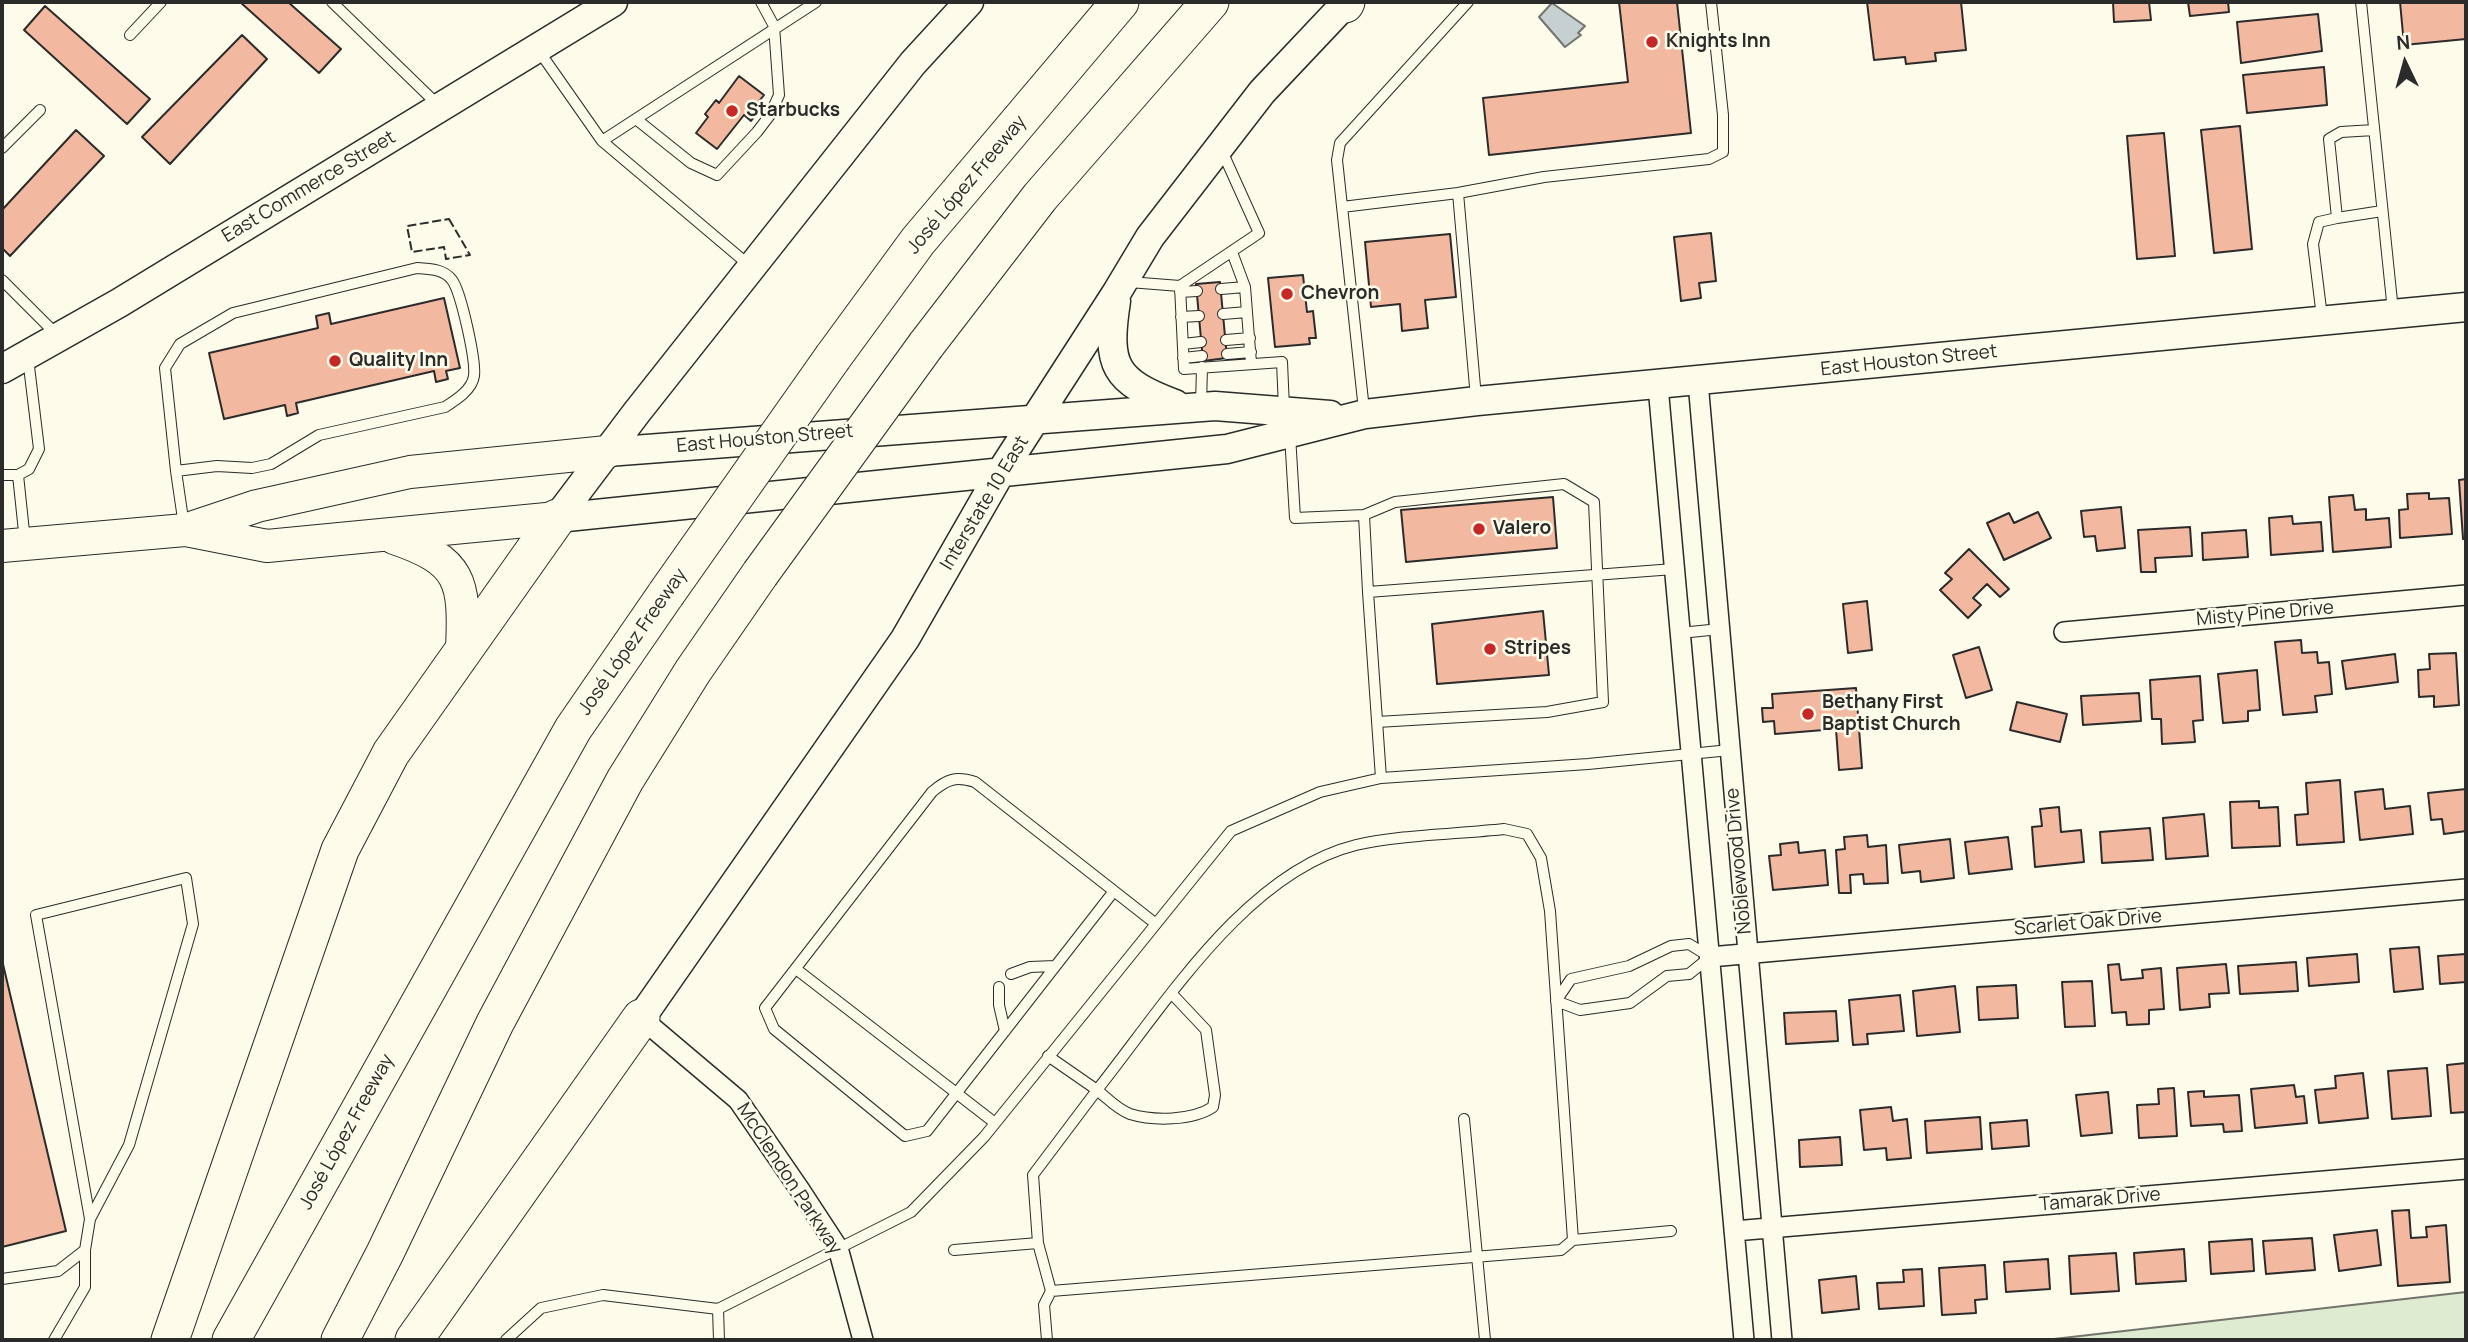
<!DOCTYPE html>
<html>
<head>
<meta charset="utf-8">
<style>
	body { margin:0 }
	#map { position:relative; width:2468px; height:1342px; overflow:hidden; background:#fdfbea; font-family:Manrope,sans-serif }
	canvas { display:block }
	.frame { position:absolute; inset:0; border:4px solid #2b2b2b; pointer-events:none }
	.north { position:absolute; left:2370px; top:28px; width:70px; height:70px; -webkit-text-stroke:5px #fdfbea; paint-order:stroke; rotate:355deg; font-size:19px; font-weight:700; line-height:28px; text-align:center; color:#2b2b2b }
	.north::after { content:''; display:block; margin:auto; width:24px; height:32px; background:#2b2b2b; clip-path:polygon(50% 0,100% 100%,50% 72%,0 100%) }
</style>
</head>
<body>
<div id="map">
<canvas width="2468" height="1342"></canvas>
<div class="frame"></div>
<div class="north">N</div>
</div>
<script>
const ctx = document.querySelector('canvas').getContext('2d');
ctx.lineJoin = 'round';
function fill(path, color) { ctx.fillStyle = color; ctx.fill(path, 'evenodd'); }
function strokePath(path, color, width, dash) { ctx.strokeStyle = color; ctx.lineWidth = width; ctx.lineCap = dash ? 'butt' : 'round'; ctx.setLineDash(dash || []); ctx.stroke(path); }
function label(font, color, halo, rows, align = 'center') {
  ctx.font = font + ' Manrope,sans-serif'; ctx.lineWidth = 5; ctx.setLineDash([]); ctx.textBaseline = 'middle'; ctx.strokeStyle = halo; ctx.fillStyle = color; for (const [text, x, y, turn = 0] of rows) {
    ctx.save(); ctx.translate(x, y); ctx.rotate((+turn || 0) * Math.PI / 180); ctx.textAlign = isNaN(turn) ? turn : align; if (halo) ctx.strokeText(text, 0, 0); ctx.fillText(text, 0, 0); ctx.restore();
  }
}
const green = new Path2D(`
	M2466,1292v48h-421z`);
const water = new Path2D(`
	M1552,3l33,23 -7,7 3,2 -16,12 -26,-30z`);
const building = new Path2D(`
	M240,2h48l53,47 -22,24z
	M1619,2h58l14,131 -202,22 -6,-57 145,-16z
	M1867,2h94l5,48 -31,3 1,8 -30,3 -1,-7 -31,3z
	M2113,2h36l2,18 -37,2z
	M2188,2h40l1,10 -39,4z
	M2400,2h66v37l-62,6z
	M45,6l105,93 -23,25 -103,-94z
	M2318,14l4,37 -81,12 -4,-41z
	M242,35l25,24 -97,105 -28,-27z
	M2324,67l3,38 -80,8 -4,-38z
	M739,76l25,19 -8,10 4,4 -9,12 -7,-6 -27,34 -21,-16 12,-16 -3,-3 11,-14 3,3z
	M2240,126l12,123 -38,4 -13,-123z
	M76,130l28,26 -94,100 -8,-8v-38z
	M2164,133l11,123 -38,3 -10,-123z
	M1711,233l5,48 -17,2 2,15 -20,3 -7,-64z
	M1450,234l6,63 -31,3 3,28 -26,3 -2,-27 -29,3 -6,-65z
	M1303,275l4,37 6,-1 3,27h-7l1,6 -35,3 -7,-69z
	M1220,282l7,76 -24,3 -7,-77z
	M444,298l16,70 -14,3 2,8 -12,3 -2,-11 -138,32 2,10 -11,3 -2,-11 -61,14 -15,-66 109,-25 -2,-12 13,-3 2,11z
	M2466,479v60h-3l-4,-59z
	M2429,493v6l20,-1 3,36 -52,4 -1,-28 9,-1 -1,-15z
	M2353,495l2,15 11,-1v11l23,-2 2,29 -58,5 -4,-55z
	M1553,497l4,51 -151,14 -5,-52z
	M2121,507l4,41 -28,3 -2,-15 -11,1 -3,-26z
	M2038,512l13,26 -47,22 -17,-37 22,-10 5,10z
	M2292,516l1,8 28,-2 2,29 -52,4 -2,-37z
	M2190,527l2,29 -37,2 1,14h-15l-3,-42z
	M2246,530l2,27 -45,3 -1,-27z
	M1969,549l40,40 -9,8 -13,-13 -14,14 8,7 -13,13 -28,-28 12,-11 -7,-6z
	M1867,601l5,49 -24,3 -5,-49z
	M1543,611l6,64 -112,9 -5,-60z
	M2301,640l1,13 15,-1 1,11 11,-1 3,32 -17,2 2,16 -34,3 -8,-73z
	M1979,647l13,43 -26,8 -13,-43z
	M2456,653l3,52 -25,2v-11l-15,1 -1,-27 12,-1 -1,-15z
	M2395,654l3,28 -52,7 -4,-28z
	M2257,670l3,40 -12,1v10l-25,2 -5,-49z
	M2200,676l3,44 -10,1 2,21 -33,2 -1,-25h-9l-2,-39z
	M1856,688l6,80 -23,2 -3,-41 -61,5 -1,-13 -11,1 -1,-14h11l-1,-14z
	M2139,693l2,28 -58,4 -2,-29z
	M2017,702l50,12 -7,28 -50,-12z
	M2340,780l4,62 -47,3 -2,-30 13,-1 -2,-31z
	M2383,789l2,20 25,-3 3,28 -53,6 -5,-48z
	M2466,789v42l-22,3 -2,-15 -11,1 -3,-27z
	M2259,801v7l19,-1 2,39 -48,2 -2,-46z
	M2059,807l2,25 20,-2 3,32 -49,5 -3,-40 10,-1 -2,-17z
	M2204,814l4,42 -42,3 -3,-41z
	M2150,828l3,32 -51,3 -2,-31z
	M1867,835l1,12 18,-2 2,38 -24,1 -1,-10 -13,1 1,18h-12l-3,-43 9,-1 -1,-12z
	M2008,837l4,32 -43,5 -4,-32z
	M1950,839l4,39 -33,4 -1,-11 -18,2 -3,-28z
	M1798,842l1,11 26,-3 3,35 -55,5 -4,-34 12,-1 -1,-11z
	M2419,947l4,42 -29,3 -4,-43z
	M2357,954l2,28 -50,4 -2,-28z
	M2466,954v28l-26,2 -2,-28z
	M2,960l64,271 -64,16z
	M2296,962l2,29 -58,3 -2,-28z
	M2119,964l2,16 22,-2 -1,-8 19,-2 3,41 -15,1v14l-22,1 -1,-13 -14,1 -4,-48z
	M2226,964l3,29 -20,1 1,13 -30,3 -3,-42z
	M2092,981l3,45 -30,1 -3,-45z
	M2016,985l2,33 -39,2 -2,-33z
	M1955,986l5,46 -43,4 -4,-45z
	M1900,995l4,36 -37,3 1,10 -15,1 -4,-45z
	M1836,1011l2,30 -52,3 -2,-31z
	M2466,1063v49l-15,1 -4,-48z
	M2427,1068l4,48 -39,3 -4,-48z
	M2363,1073l5,45 -49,5 -4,-33 21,-2 -1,-12z
	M2294,1085l2,12 8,-1 3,27 -52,5 -4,-39z
	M2174,1088l3,48 -38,2 -2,-33 22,-1 -1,-15z
	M2204,1091v6l35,-2 3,36 -18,1 -1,-8 -32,2 -3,-34z
	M2108,1092l4,41 -31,3 -5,-41z
	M1891,1107l2,14 14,-2 4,39 -24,2 -1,-12 -22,2 -4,-40z
	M1980,1117l2,32 -55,4 -2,-32z
	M2027,1120l2,26 -37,3 -2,-26z
	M1840,1137l2,28 -42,2 -1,-27z
	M2409,1210l2,28 16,-1 -1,-10 20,-2 4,57 -52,4 -6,-75z
	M2377,1230l4,35 -42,6 -5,-36z
	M2312,1238l3,32 -49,4 -3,-33z
	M2252,1239l2,32 -43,3 -2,-32z
	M2184,1249l2,32 -50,3 -2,-31z
	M2116,1253l3,38 -48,3 -2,-38z
	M2048,1259l2,30 -44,3 -2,-30z
	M1985,1265l2,34 -12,1 1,13 -34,2 -3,-47z
	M1922,1269l2,37 -45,3 -2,-26 27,-1 -1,-12z
	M1856,1276l3,33 -37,4 -3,-33z`);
const service = new Path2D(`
	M332,2l105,102
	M2361,2l32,309
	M130,35l31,-33
	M539,51l63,90 148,125
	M636,119l55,44 26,12 40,-43 13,-17 9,-20 -5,-69 -13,-24
	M2374,130l-33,2 -12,7 8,79 45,-7
	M602,141l214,-139
	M2,148l38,-38
	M1458,193l18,205
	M1342,207l116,-14 86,-16 165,-18 14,-7v-37l-12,-113
	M1232,252l13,35 6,76
	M2,280l54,54
	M1129,282l51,4 79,-53 -37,-82
	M1180,286l4,83 98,-7 2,46
	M1221,289l24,-2
	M1180,292l17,-1
	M1223,314l24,-2
	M1181,317l18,-1
	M2322,317l-9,-73 6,-22 18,-4
	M1226,340l24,-2
	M1183,344l18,-2
	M1227,354l24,-2
	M1183,358l19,-2
	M1201,405l1,-38
	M1364,410l-27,-250 3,-17 128,-141
	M1290,435l5,83 69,-3 4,77 306,-23
	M176,471l-11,-103 15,-24 53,-31 184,-45c13,1 27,1 35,12 9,12 24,80 22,96 -2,14 -18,24 -29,31l-126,28 -48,29 -19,4 -35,-2 -41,5 8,55
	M2,475h16l11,-6 10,-20 -11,-91
	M18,475l7,66
	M1364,515l31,-13 169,-18 30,18 9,200 -56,10 -170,10
	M1368,592l13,186
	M1680,633l40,-4
	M1114,891l-187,240 -22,5 -131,-107 -9,-21 167,-216c15,-13 24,-16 43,-10l181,142
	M1689,944l21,13 -21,17 -22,2 -37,27 -50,7 -24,-9 15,-22 58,-13 42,-20z
	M796,969l199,154
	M1011,974l19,-7 25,-1
	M999,987v18l6,26
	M1048,1056l49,34 -64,85 5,68 13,48 510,-41 12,-10 -23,-329 -9,-53 -14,-24 -23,-5c-45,5 -106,6 -148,16 -110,27 -192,161 -259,245 10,8 21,20 33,24 23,7 62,7 83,-7l2,-12 -9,-65 -33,-35
	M1464,1119l21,221
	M1573,1240l98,-9
	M954,1250l84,-7
	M2,1279l56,-8 27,-21 5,-31 -54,-304 150,-37 7,46 -64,221 -39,74
	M718,1309l1,31
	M54,1340l31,-53v-37
	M506,1340l35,-32 62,-13 115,14 193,-97 73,-75 247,-306 89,-39 61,-14 207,-14 142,-14
	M1047,1340l-3,-35 7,-14`);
const minor = new Path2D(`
	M1698,382l84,958
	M1658,386l86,954
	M2064,632l402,-37
	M1710,957l756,-68
	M641,1018l97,82 62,90 38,58 25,92
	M1734,1231l732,-62`);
const secondary = new Path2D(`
	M1116,301c-10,65 -2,80 59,103
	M2,369l117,-66 494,-301
	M607,452l608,-46 115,9
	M557,518l670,-69 138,-35 112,-13 989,-94
	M557,518l80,-106 276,-349 56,-61
	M641,1018l264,-379 94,-164 118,-183 33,-55 112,-145 85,-90`);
const primary = new Path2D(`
	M186,530l81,16 290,-28
	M394,538c68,23 71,43 68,111
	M2,546l183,-16 72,-24 153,-34 197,-20`);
const motorway = new Path2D(`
	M1345,4l1,-2
	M926,345l114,-148 170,-195
	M833,357l85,-116 202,-239
	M170,1340l170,-490 51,-97 166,-235
	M231,1340l342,-611 93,-135
	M340,1340l45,-87 110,-230 130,-243 68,-109 67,-97
	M414,1340l227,-322`);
const motorwayBridge = new Path2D(`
	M760,574l166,-229
	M666,594l167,-237`);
const fence = new Path2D(`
	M449,219l21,36 -24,4 -2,-12 -32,5 -5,-26z`);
const markers = [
	[1652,42,7,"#c62828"],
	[732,111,7,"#c62828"],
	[1287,294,7,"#c62828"],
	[335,361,7,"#c62828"],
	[1479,529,7,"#c62828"],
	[1490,649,7,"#c62828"],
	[1808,714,7,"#c62828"]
];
const poiNames = [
	["Knights Inn",1666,42],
	["Starbucks",746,111],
	["Chevron",1301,294],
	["Quality Inn",349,361],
	["Valero",1493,529],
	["Stripes",1504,649],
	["Bethany First",1822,703],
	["Baptist Church",1822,725]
];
const streetNames = [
	["José López Freeway",967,185,-50],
	["East Commerce Street",309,187,-31],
	["East Houston Street",1909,361,-6],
	["East Houston Street",765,439,-5],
	["Interstate 10 East",985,503,-59],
	["Misty Pine Drive",2265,614,-5],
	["José López Freeway",633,642,-55],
	["Noblewood Drive",1739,861,-95],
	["Scarlet Oak Drive",2088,923,-5],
	["José López Freeway",347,1132,-61],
	["McClendon Parkway",789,1179,57],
	["Tamarak Drive",2100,1200,-5]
];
fill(green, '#deebd1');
strokePath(green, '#74746e', 2);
fill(water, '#c7d0d0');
strokePath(water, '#74746e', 2);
fill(building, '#f2b8a0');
strokePath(building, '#2b2b2b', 2);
strokePath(service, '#2b2b2b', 12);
strokePath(minor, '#2b2b2b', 22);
strokePath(secondary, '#2b2b2b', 31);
strokePath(primary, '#2b2b2b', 34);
strokePath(motorway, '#2b2b2b', 39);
strokePath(service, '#fdfbea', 10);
strokePath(minor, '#fdfbea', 19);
strokePath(secondary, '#fdfbea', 28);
strokePath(primary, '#fdfbea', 32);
strokePath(motorway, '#fdfbea', 37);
strokePath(motorwayBridge, '#2b2b2b', 39, []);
strokePath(motorwayBridge, '#fdfbea', 37);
strokePath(fence, '#2b2b2b', 2, [9, 3.5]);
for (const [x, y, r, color] of markers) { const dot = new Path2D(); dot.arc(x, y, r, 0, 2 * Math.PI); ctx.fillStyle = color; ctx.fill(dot); strokePath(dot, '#fdfbea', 2.5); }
label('bold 19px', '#2b2b2b', '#fdfbea', poiNames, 'left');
label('19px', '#2b2b2b', '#fdfbea', streetNames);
</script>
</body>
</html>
